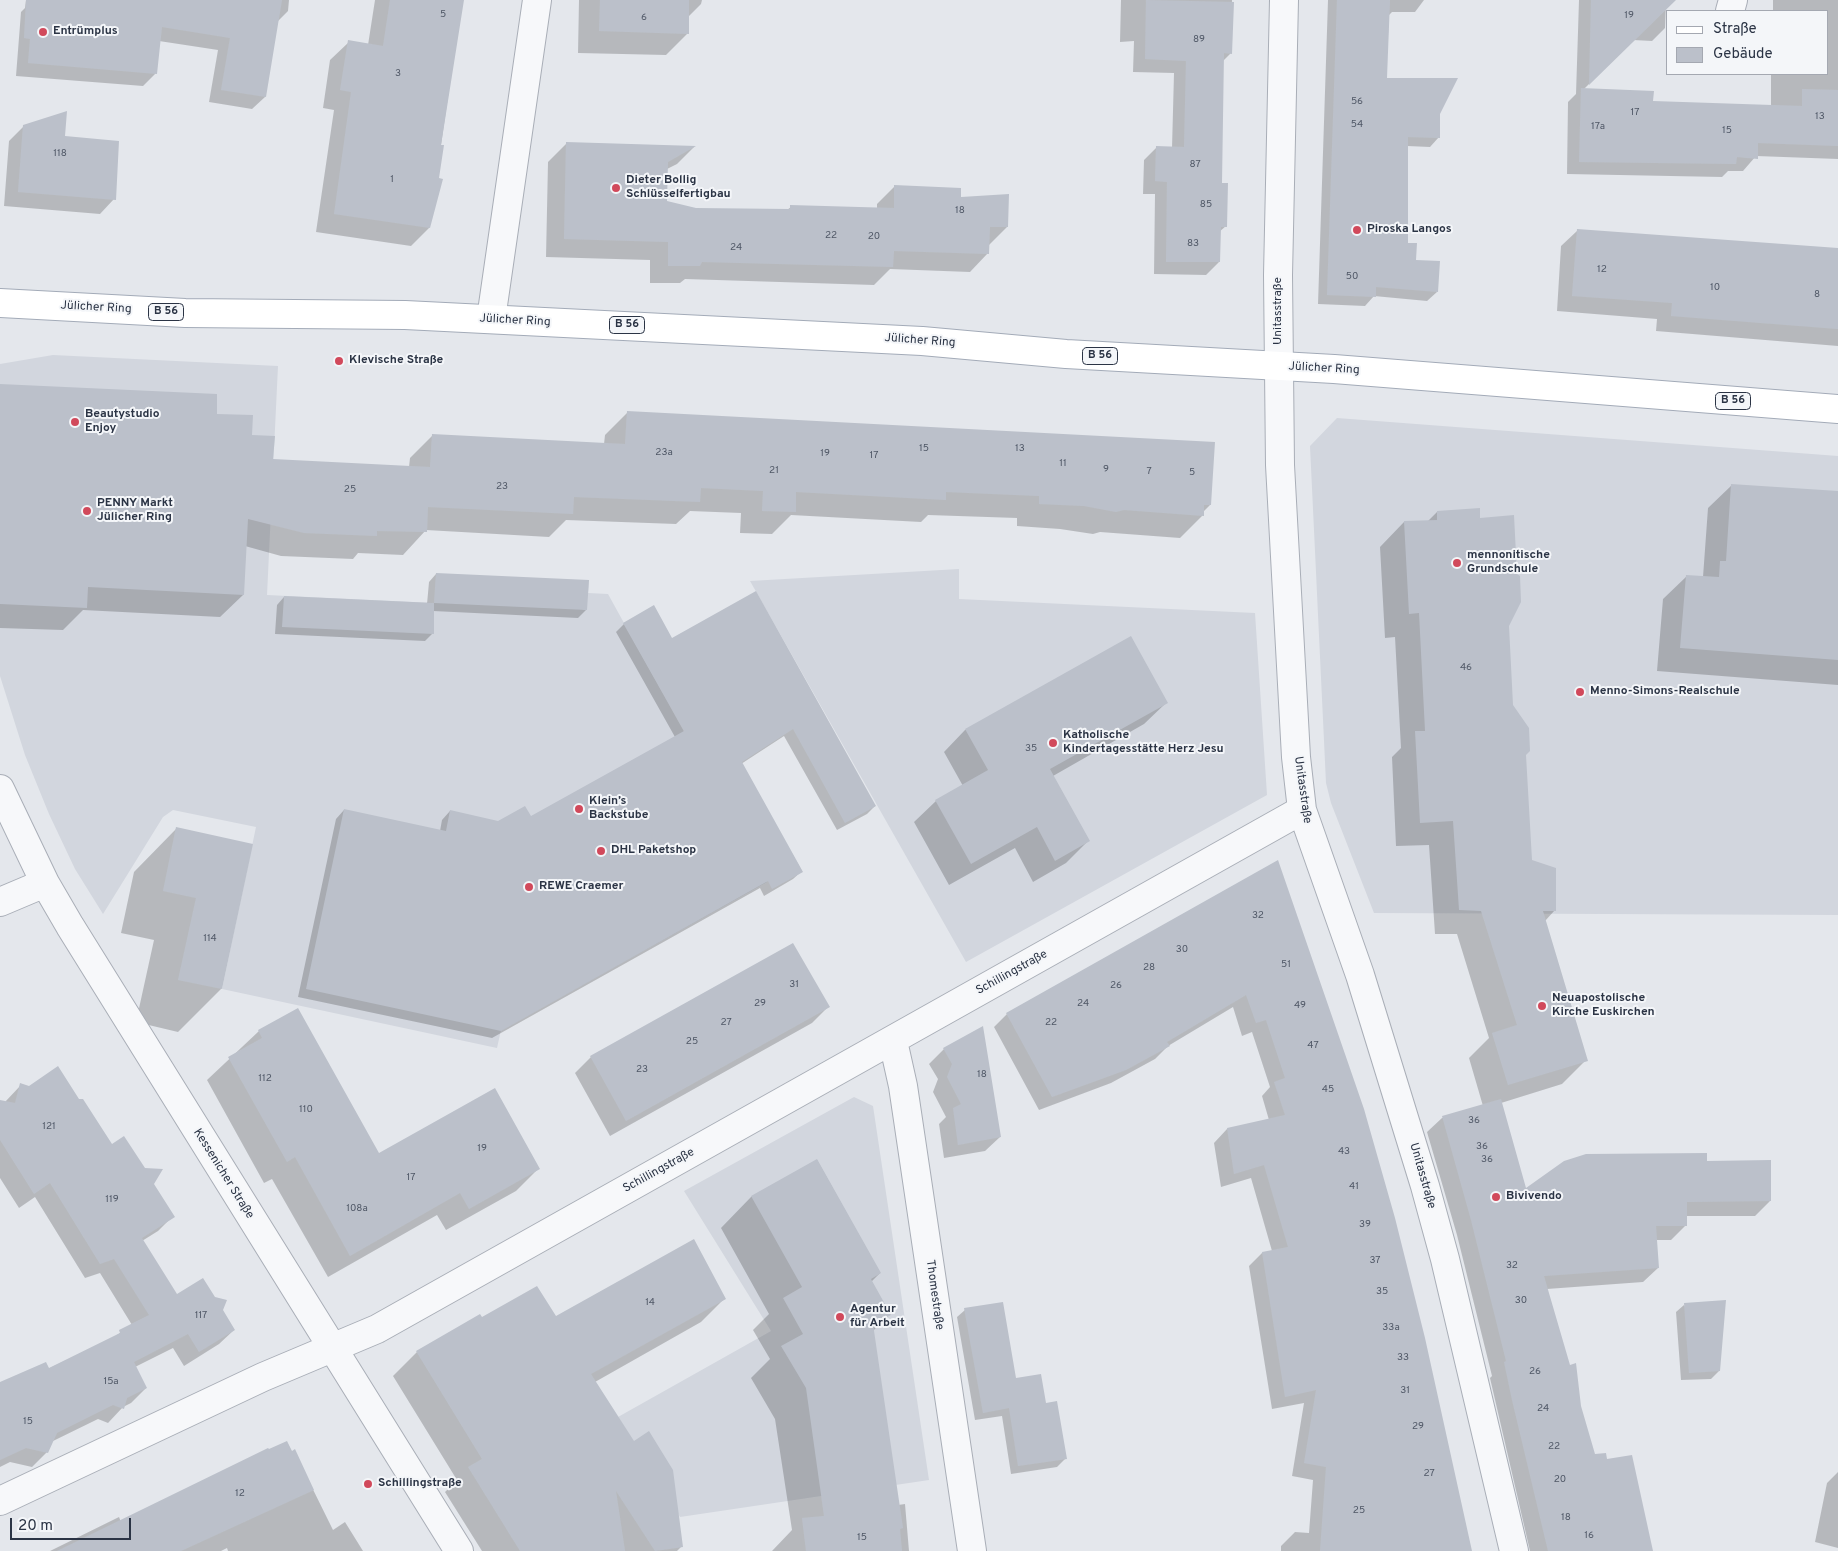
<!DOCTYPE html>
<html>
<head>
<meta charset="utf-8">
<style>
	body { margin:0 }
	#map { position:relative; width:1838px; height:1551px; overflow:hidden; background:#e4e7ec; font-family:Overpass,sans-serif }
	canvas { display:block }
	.legend { position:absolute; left:1666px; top:10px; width:162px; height:65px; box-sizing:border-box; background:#f4f6f9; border:1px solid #a4a8b1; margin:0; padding:6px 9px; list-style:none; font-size:15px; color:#2b3445 }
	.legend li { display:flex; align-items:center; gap:10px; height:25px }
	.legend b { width:25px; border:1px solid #a4a8b1 }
	.scale { position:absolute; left:10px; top:1518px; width:121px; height:22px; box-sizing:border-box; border:2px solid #2b3445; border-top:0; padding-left:6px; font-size:15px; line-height:18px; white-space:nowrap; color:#2b3445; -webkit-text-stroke:4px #f4f6f9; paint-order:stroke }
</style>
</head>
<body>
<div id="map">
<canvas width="1838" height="1551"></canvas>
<ul class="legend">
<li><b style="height:6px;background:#fff"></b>Straße</li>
<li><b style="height:14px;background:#bbc0ca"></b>Gebäude</li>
</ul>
<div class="scale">20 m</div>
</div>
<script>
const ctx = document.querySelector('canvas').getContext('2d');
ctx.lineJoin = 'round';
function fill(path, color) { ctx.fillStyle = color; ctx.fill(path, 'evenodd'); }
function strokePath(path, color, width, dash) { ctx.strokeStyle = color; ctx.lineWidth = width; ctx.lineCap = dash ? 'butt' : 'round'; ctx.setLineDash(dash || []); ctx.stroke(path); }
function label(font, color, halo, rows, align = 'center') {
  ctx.font = font + ' Overpass,sans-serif'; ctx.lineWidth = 4; ctx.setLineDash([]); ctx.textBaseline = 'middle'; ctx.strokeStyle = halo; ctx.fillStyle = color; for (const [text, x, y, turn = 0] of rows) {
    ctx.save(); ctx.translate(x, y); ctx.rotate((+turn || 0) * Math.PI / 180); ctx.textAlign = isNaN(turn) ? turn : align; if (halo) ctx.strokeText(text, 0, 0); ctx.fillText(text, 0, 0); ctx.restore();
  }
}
const built = new Path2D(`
	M53,355l225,11 -11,229 167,8 155,-23 -1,13 20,1 159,288 -266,148 -4,18 -275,-59 34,-162 -83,-17 -10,7 -60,97 -28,-45 -26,-55 -24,-59 -25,-79v-312z
	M1337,418l501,38v459l-464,-2 -43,-110 -5,-20 -16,-337z
	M959,569v30l296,14 12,182 -301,167 -216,-381z
	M854,1097l19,9 56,374 -249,37 -62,-100 153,-86 -87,-140z`);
const shadow = new Path2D(`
	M26,0h263l-1,11 -11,11 -12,75 -13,12 -43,-7 9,-52 -59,-9 -3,32 -13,13 -127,-10 5,-64 4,-4z
	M375,0h87l-33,228 -18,18 -95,-14 18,-122 -11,-2 7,-48 19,-18 19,3z
	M579,0h123l-1,4 -13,13v16l-22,22 -88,-2z
	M1121,0h111l-1,53 -8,8 -2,123 5,42 -7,6v30l-13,13 -52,-1 1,-80h-12l1,-34 13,-13 15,1 2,-75 -41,-1 1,-31 -14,1z
	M1328,0h96l-9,12h-23l-3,3 -3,64 53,35v23l-9,10 -23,-1 -1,98 9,17 22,31 -10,9 -53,-5 -9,10 -47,-2z
	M1579,0h87l-1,28 -13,13 -19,-1 -49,49 68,14 119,4v-33h56v-63h-54v-11h65v159l-82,-3 -13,15h-15l-6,6 -155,-3 1,-72 8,-8z
	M24,126l40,12 50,61 -14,15 -96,-8 5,-65z
	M567,143l127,4 -17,17 -10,5 -1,33 30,7 91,1 4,-3 86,2v-5l18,-18 64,12 48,29 -19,19v7l-18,19 -80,-3 -16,16 -189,-6 -5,4h-30v-23l-104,-3 2,-95z
	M1577,231l261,18v97l-182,-15 1,-12 -100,-8 4,-65z
	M0,385l215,30 36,21 21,24 137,7 1,-9 23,-23 171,9 1,-9 23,-23 582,93 -7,7v3l-23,23 -80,-6 -7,2 -33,-5 -43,-3v-8l-89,-3 -7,7 -130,-7 -19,19 -32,-1 1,-20 -51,-2 -14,13 -110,-4 -17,17 -123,-7 -23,25 -45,-2 -5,6 -72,-3 -36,-10 -2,49 -23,22 -137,-7 -20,20 -63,-2z
	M1732,485l106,8v192l-181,-14 6,-72 24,-23 16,1 5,-69z
	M1437,512l42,7 28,106 5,80 13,50 6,106 24,49 -10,11 41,139 -24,24 -61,19 24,87 181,-28 64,39 -15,15h-69v9l-15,15h-15l2,28 -15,14 -96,7 47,166 58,96h-122l-40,-173 2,-2 -35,-141 -30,-103 15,-14 41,-12 -14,-48 20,-20 -32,-104h-22l-6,-89 -33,1 -4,-89 9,-9 -6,-111 -10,1 -5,-91 24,-25 24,-1z
	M436,574l150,36 -8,8 -145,-7v22l-8,8 -150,-7 2,-29 7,-8 143,7 2,-22z
	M756,593l119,213 -8,8 -30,16 -53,-94 -43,28 61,107 -9,8 -29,17 -4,-8 -268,150 -194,-41 38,-178 8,-9 96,21 2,-11 8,-9 49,11 31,-4 145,-81 -59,-105 8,-8 48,16z
	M1166,703l-22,21 -91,52 35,65 -22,22 -33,19 -18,-34 -66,37 -35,-63 22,-21 27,-15 -19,-34 21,-22z
	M176,829l76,16 -31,144 -43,43 -42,-10 18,-82 -33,-7 13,-61z
	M1278,862l193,689h-190v-5l14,-14 14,1 4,-53 -21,-4 12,-73 -32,6 -23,-143 13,-13 10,-2 -21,-73 -30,9 -7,-44 13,-14 42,-9 -7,-24 8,-9 -18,-55 -10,4 -9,-29 -65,39 -13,13 -44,24 -72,27 -45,-83 13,-13z
	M828,1007l-16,16 -202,113 -35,-63 16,-16z
	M982,1028l18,109 -15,14 -41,7 -5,-34 7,-7 -13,-25 5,-13 -9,-15 15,-15z
	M259,1031l120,124 160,13 -23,23 -70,39 -9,-15 -109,62 -56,-98 -8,4 -57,-103z
	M21,1085l58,15 33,46 41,38 20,32 -15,15 -16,10 35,55 45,14 12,20 -15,14 -35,22 -11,-18 -38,19 11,21 -15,15 -8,4 -15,16 -10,-4 -47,23 -4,10 -15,15 -22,-5 -10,5v-84l48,-14 66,-32 18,-12 -32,-52 -15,5 -50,-81 -16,11 -19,-30v-77l5,1z
	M817,1160l63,113 -9,9 18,32 -16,17 25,174 7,-1 4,47h-137l20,-21 -17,-111 -24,-41 19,-19 -17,-29 16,-16 -48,-86 30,-31z
	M725,1298l-24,24 -106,60 38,61 48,104 -4,4h-195l-37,-59 12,-12 -64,-104 24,-24 63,-36 2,3 73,-1z
	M1684,1305l35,66 -8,8 -30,1 -5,-68z
	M965,1310l50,70 30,25 20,54 -8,8 -46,7 -9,-58 -27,4 -18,-103z
	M294,1451l39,79 12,-8 18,29h-135l-1,-3 -6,3h-171l69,-34 2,5z
	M1838,1472v76l-23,-6 12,-59z`);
const building = new Path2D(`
	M26,0h256l-16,97 -45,-7 9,-52 -68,-11 -5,47 -129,-11 2,-24 -6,-1z
	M390,0h74l-23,145h3l-5,33 4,1 -13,49 -96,-14 17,-122 -11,-2 8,-50 35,6z
	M600,0h89v34l-90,-3z
	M1146,0l88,2 -2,52 -8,-1 -2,130h6l-1,44h-6l-1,35h-54l1,-80 -12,-1 1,-35 28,1 2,-86 -41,-2z
	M1337,0h53l-3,78h71l-18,36v24l-32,-1v106h9l-1,17 24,1 -2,31 -62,-5v10l-49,-2z
	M1591,0h85l-87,85z
	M1581,88l73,3 -1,10 149,5v-17l36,1v56l-80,-3v16l-21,-2 -1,7 -157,-2z
	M67,111l-2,25 54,5 -3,59 -98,-8 5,-67z
	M566,142l130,4 -28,16 -1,39 29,7 94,1v-4l104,3v-23l67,3v9l48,-3 -1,33h-18l-1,27 -95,-3 -1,16 -191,-5 -2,4h-32v-24l-104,-3z
	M1577,229l261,19v81l-167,-13 1,-13 -100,-7z
	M0,384l217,10v20l36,1 -1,20 23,1 -2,23 157,8 2,-33 193,10 2,-33 588,31 -4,63h-7v11l-80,-6 -8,2 -32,-6 -45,-2v-8l-93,-4v8l-150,-8v20l-34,-1 1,-20 -62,-3 -1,14 -126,-5 -1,17 -145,-7 -1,25 -50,-1v5l-73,-3 -56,-14 -4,76 -156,-8 -1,21 -87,-4z
	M1731,484l107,7v169l-158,-12 6,-73 33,2 1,-16h6z
	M1480,508v10l34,-3 3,59 3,2 1,26 -12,24 4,79 16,23 1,23 -4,4 6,105 24,8v43h-13l45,150 -80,24 -16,-52 25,-8 -36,-114 -22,-1 -6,-89 -33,2 -5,-92h10l-6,-118 -10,1 -5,-93 33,-1v-9z
	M436,573l153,7 -2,30 -153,-7z
	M756,591l120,215 -31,17 -52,-94 -51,33 61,110 -31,17 -4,-8 -267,150 -195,-42 38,-180 102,22 4,-21 48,11 27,-15 6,10 153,-85 -61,-108 31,-18 18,33z
	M284,596l150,7v31l-152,-7z
	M1131,636l37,67 -118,66 40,72 -35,20 -18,-34 -66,37 -36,-64 53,-30 -23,-41z
	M176,827l77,17 -31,145 -44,-9 18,-82 -33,-7z
	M1278,860l86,249 31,109 30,120 47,213h-152l6,-84 -22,-4 12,-73 -31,7 -23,-145 26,-5 -24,-82 -30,9 -7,-46 58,-13 -11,-33 11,-4 -19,-58 -10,3 -10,-28 -79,47 3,4 -44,24 -74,27 -46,-84z
	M793,943l37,64 -204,114 -36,-65z
	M298,1008l81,145 116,-65 45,81 -71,40 -9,-16 -110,63 -55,-99 -8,5 -59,-105 34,-19 -4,-8z
	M983,1026l18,111 -43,8 -5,-37 8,-4 -14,-27 5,-13 -9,-16z
	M58,1066l21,33h4l29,45 12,-8 21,32 18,1 -9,15 21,33 -33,21 35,56 26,-16 12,19 12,3 -4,10 12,20 -36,22 -11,-18 -54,28 13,26 -20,10 -3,11 -11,-4 -56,28 -9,20 -22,-5 -26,12v-78l46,-20 3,6 71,-35 -1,-3 30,-15 -35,-56 -14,5 -50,-81 -16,11 -34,-54v-40l15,3 5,-20 9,3z
	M1501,1099l25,89 38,-27 22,-7 121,-1v8l64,-1v41l-84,1v24h-31l3,42 -115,8 26,89 6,-2 5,43 14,48 11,-1 1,6 25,-4 21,96h-105l-36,-151 -8,-38 2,-1 -35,-141 -29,-104z
	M817,1159l64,114 -10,6 20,36 -18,9 30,204 -3,1 2,22h-96l-4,-33 22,-2 -18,-128 -25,-42 22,-12 -20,-36 19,-11 -51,-91z
	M694,1239l32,60 -135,75 43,67 15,-10 24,39 10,77 -28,4 -39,-60 9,60h-105l-52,-84 14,-8 -66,-108 64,-37 2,3 55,-31 19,30z
	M1726,1300l-6,71 -31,2 -5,-70z
	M1003,1302l13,76 25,-4 5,29 11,-2 10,58 -49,7 -9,-58 -26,5 -19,-105z
	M287,1441l5,10 3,-2 19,41 -133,61h-124l211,-103 1,1z`);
const street = new Path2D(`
	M1284,0l-6,275 2,190 16,292 6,53 58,165 65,211 20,73 69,292
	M1730,11l3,-11
	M491,319l46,-319
	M0,789l45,94 25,43 389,625
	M0,902l45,-19
	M893,1041l10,45 69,465
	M0,1501l263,-124 114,-48 925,-519`);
const primary = new Path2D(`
	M0,303l185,10 220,2 517,26 144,13 268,15 504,40`);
const markers = [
	[43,32,5,"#d1495b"],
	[616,188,5,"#d1495b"],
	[1357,230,5,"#d1495b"],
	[339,361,5,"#d1495b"],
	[75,422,5,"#d1495b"],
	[87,511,5,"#d1495b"],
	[1457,563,5,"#d1495b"],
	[1580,692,5,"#d1495b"],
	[1053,743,5,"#d1495b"],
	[579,809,5,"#d1495b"],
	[601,851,5,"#d1495b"],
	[529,887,5,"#d1495b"],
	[1542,1006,5,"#d1495b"],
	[1496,1197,5,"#d1495b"],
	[840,1317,5,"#d1495b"],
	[368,1484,5,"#d1495b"]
];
const numberNames = [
	["5",443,15],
	["19",1629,16],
	["6",644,18],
	["89",1199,40],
	["3",398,74],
	["56",1357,102],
	["17",1635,113],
	["13",1820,117],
	["54",1357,125],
	["17a",1598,127],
	["15",1727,131],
	["118",60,154],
	["87",1195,165],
	["1",392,180],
	["85",1206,205],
	["18",960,211],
	["22",831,236],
	["20",874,237],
	["83",1193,244],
	["24",736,248],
	["12",1602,270],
	["50",1352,277],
	["10",1715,288],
	["8",1817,295],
	["15",924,449],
	["13",1020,449],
	["23a",664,453],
	["19",825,454],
	["17",874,456],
	["11",1063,464],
	["9",1106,470],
	["21",774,471],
	["7",1149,472],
	["5",1192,473],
	["23",502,487],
	["25",350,490],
	["46",1466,668],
	["35",1031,749],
	["32",1258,916],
	["114",210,939],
	["30",1182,950],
	["51",1286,965],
	["28",1149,968],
	["31",794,985],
	["26",1116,986],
	["29",760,1004],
	["24",1083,1004],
	["49",1300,1006],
	["27",726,1023],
	["22",1051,1023],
	["25",692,1042],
	["47",1313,1046],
	["23",642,1070],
	["18",982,1075],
	["112",265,1079],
	["45",1328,1090],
	["110",306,1110],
	["36",1474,1121],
	["121",49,1127],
	["36",1482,1147],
	["19",482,1149],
	["43",1344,1152],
	["36",1487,1160],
	["17",411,1178],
	["41",1354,1187],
	["119",112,1200],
	["108a",357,1209],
	["39",1365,1225],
	["37",1375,1261],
	["32",1512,1266],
	["35",1382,1292],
	["30",1521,1301],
	["14",650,1303],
	["117",201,1316],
	["33a",1391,1328],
	["33",1403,1358],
	["26",1535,1372],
	["15a",111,1382],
	["31",1405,1391],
	["24",1543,1409],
	["15",28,1422],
	["29",1418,1427],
	["22",1554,1447],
	["27",1429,1474],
	["20",1560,1480],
	["12",240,1494],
	["25",1359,1511],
	["18",1566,1518],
	["16",1589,1536],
	["15",862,1538]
];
const shields = [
	[166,312,35],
	[627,325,35],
	[1100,356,35],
	[1733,401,35]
];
const shieldNames = [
	["B 56",166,312],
	["B 56",627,325],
	["B 56",1100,356],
	["B 56",1733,401]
];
const poiNames = [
	["Entrümplus",53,32],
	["Dieter Bollig",626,181],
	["Schlüsselfertigbau",626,195],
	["Piroska Langos",1367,230],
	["Klevische Straße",349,361],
	["Beautystudio",85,415],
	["Enjoy",85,429],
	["PENNY Markt",97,504],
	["Jülicher Ring",97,518],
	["mennonitische",1467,556],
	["Grundschule",1467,570],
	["Menno-Simons-Realschule",1590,692],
	["Katholische",1063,736],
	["Kindertagesstätte Herz Jesu",1063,750],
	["Klein’s",589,802],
	["Backstube",589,816],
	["DHL Paketshop",611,851],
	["REWE Craemer",539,887],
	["Neuapostolische",1552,999],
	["Kirche Euskirchen",1552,1013],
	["Bivivendo",1506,1197],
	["Agentur",850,1310],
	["für Arbeit",850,1324],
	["Schillingstraße",378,1484]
];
const streetNames = [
	["Jülicher Ring",96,308,3],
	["Unitasstraße",1279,311,-90],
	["Jülicher Ring",515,321,3],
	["Jülicher Ring",920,341,4],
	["Jülicher Ring",1324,369,3],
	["Unitasstraße",1302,790,82],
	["Schillingstraße",1012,973,-29],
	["Schillingstraße",659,1171,-29],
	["Kessenicher Straße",223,1174,58],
	["Unitasstraße",1422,1176,74],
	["Thomestraße",934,1295,82]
];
fill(built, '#d2d6de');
fill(shadow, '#0003');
fill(building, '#bbc0ca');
strokePath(street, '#a9aeb7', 30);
strokePath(primary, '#a3abb8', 30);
strokePath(street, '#f7f8fa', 28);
strokePath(primary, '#fff', 28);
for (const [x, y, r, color] of markers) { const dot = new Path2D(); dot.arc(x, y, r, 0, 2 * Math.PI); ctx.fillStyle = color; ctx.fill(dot); strokePath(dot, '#f4f6f9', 2); }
label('10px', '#4f5766', null, numberNames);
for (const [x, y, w] of shields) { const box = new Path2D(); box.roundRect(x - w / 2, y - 8.5, w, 17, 4); ctx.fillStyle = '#f4f6f9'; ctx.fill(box); strokePath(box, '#2b3445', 1); }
label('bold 11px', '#2b3445', null, shieldNames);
label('bold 12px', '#2b3445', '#f4f6f9', poiNames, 'left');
label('12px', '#2b3445', '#f4f6f9', streetNames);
</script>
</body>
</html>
